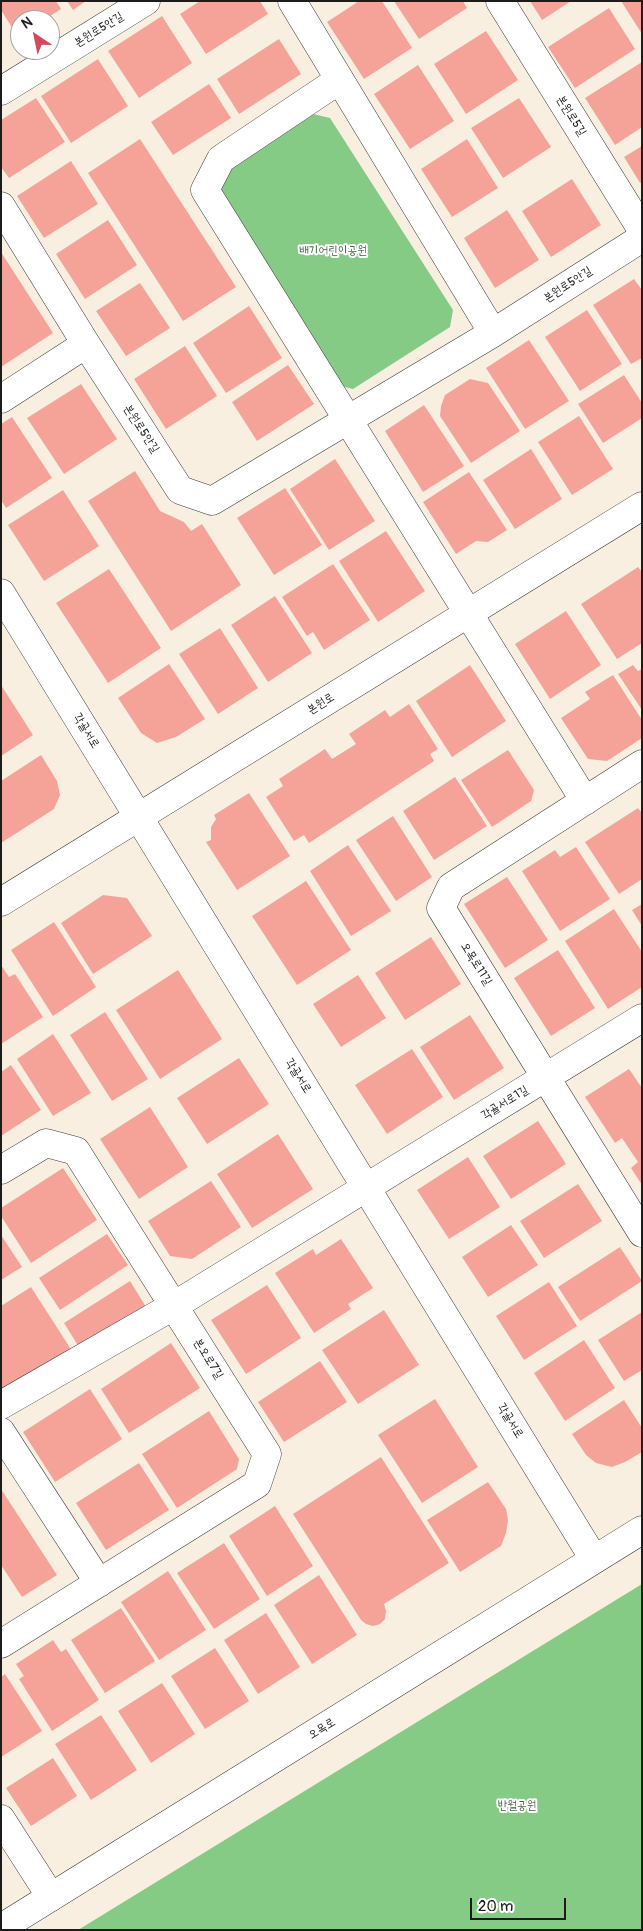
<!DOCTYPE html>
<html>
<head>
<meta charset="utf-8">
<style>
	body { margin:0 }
	#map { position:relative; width:643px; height:1931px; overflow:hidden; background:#f9efe1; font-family:Pangolin,sans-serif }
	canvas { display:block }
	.frame { position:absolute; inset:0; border:2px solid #1c1c1c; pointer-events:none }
	.north { position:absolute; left:10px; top:10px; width:50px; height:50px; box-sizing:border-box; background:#fff; border:1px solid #a4a4a4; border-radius:50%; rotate:326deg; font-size:14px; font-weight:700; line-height:20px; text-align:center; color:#1c1c1c }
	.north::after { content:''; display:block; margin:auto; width:18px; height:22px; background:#d1495b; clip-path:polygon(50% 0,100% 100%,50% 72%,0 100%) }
	.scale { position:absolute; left:470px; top:1898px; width:96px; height:22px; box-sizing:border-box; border:2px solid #1c1c1c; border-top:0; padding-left:6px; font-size:15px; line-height:18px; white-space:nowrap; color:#1c1c1c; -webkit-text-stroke:4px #fff; paint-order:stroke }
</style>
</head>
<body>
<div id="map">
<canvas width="643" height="1931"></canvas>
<div class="frame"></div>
<div class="north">N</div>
<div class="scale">20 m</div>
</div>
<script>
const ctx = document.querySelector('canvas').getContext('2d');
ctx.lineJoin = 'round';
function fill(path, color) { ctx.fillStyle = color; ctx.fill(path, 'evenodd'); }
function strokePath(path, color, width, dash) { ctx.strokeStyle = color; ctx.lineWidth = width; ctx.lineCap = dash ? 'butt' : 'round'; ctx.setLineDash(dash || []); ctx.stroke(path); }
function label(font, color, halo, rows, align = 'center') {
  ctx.font = font + ' Pangolin,"Poor Story",sans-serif'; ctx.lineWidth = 4; ctx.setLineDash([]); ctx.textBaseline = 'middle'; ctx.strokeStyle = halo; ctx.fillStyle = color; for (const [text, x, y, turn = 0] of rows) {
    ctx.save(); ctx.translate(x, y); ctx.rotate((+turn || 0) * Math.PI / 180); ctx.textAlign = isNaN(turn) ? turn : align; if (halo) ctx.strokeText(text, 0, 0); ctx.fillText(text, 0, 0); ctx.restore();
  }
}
const green = new Path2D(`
	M313,114l17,4 123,192 -3,17 -97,62 -16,-4 -124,-192 3,-16z
	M642,1584v346h-564z`);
const building = new Path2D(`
	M1,1h55l5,8 -17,11h-24v15l-2,2 -17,-27z
	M67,1h19l-13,9z
	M200,1h60l8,13 -62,40 -26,-40z
	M359,1h23l30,47 -48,31 -37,-57z
	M394,1h69l4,7 -48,31z
	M530,1h41l-29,19z
	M621,1h21v33z
	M609,8l26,41 -60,39 -27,-41z
	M162,16l30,47 -53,35 -31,-47z
	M486,31l32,49 -52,34 -32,-50z
	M279,39l22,35 -62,40 -22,-35z
	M98,59l30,47 -57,37 -30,-47z
	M642,62v65l-27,18 -30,-47z
	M418,65l36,56 -44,28 -36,-55z
	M209,84l22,34 -58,37 -22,-33z
	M36,98l29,44 -56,36 -8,-11v-47z
	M519,98l32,49 -48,31 -32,-50z
	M140,139l96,148 -53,34 -95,-148z
	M467,139l31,49 -46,29 -31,-48z
	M642,146v36l-2,1 -16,-26z
	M71,161l27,43 -54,34 -27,-42z
	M572,179l29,46 -50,32 -29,-46z
	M507,210l32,50 -44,28 -31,-50z
	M108,220l29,45 -52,34 -29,-45z
	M1,252l52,81 -52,34z
	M634,279l8,11v68l-11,6 -38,-59z
	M140,283l30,45 -44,28 -30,-45z
	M249,306l33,52 -56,35 -33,-50z
	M587,310l35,54 -42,27 -35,-54z
	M529,340l40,61 -44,28 -39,-61z
	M185,346l32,50 -51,33 -32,-50z
	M288,365l26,39 -57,37 -25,-39z
	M624,375l18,28v15l-39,25 -25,-39z
	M470,379l18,4 32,48 -49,32 -31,-47 1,-10 4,-11z
	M81,384l36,55 -53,35 -37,-56z
	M424,405l40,61 -41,26 -38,-61z
	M579,416l34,53 -41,26 -34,-53z
	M12,417l40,61 -46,30 -5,-8v-76z
	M531,449l31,50 -47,30 -32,-49z
	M335,459l40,62 -46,29 -39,-61z
	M135,471l25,40 24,11 7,9 11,-7 39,61 -70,46 -83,-130z
	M469,472l38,58 -19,12 -12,-1 -20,13 -33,-52z
	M285,488l37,57 -48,30 -37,-57z
	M63,490l36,56 -55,35 -36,-56z
	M386,531l39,60 -47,31 -39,-61z
	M333,564l37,56 -46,30 -11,-18 -6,4 -25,-39z
	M638,567l4,5v71l-25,16 -36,-55z
	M109,569l52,79 -53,35 -52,-80z
	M275,596l37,57 -44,29 -37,-57z
	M566,611l35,54 -51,34 -35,-55z
	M220,628l38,60 -40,26 -39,-60z
	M169,664l36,55 -29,18 -19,6 -16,-10 -23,-35z
	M470,665l36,56 -54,36 -36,-56z
	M633,665l5,6 4,-2v41l-24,-36z
	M613,675l29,45v18l-35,23 -19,-2 -27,-41 29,-19 -5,-7z
	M1,685l32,50 -32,21z
	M409,704l29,45 -8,5 4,7 -125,82 -5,-8 -10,6 -28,-44 17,-11 -4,-7 46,-30 7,10 24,-15 -7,-10 36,-24 5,7z
	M508,750l26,40 -3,11 -39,26 -31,-47z
	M41,755l16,26 3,14 -6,14 -53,34v-62z
	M455,777l32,49 -53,34 -31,-49z
	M249,793l41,63 -53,34 -31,-48 5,-2v-13l5,-8 -2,-4z
	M638,808l4,5v66l-23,15 -34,-52z
	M393,816l39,61 -36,24 -40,-61z
	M348,845l43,66 -40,25 -41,-65z
	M576,847l34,52 -50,32 -38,-60 33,-21 5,7z
	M507,877l41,63 -43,28 -41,-64z
	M306,881l45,69 -54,35 -45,-69z
	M103,895l24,3 25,38 -59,38 -32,-51z
	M642,904v22l-10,-16z
	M614,909l28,43v35l-34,22 -43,-68z
	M54,922l42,65 -43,29 -42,-66z
	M431,937l30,47 -56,36 -30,-47z
	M558,950l37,58 -44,28 -37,-58z
	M1,965l8,12 6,-3 28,43 -42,27z
	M178,970l44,69 -62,40 -44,-69z
	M358,975l28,43 -45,29 -28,-43z
	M105,1012l43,67 -36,22 -42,-66z
	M470,1015l34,53 -50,32 -34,-53z
	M53,1034l38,59 -38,23 -36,-57z
	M412,1049l31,48 -56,37 -32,-49z
	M239,1058l30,46 -62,40 -30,-46z
	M11,1065l30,45 -40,26v-64z
	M629,1069l13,19v97l-11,-17 7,-6 -16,-24 -7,5 -30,-46z
	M150,1107l38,60 -49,32 -39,-60z
	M538,1121l28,43 -55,35 -28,-43z
	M278,1134l35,55 -61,39 -35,-54z
	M468,1157l32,50 -51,32 -32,-49z
	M63,1168l34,52 -66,43 -30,-47v-8z
	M211,1181l30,46 -49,32 -22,-3 -22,-35z
	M578,1184l24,37 -58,37 -24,-37z
	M511,1225l27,40 -50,32 -26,-40z
	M107,1234l21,31 -68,45 -21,-32z
	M1,1235l21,32 -21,13z
	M341,1239l32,49 -25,16 3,5 -37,24 -39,-60 38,-24 3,6z
	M620,1247l22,34 -62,40 -22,-34z
	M130,1281l18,29 -66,42 -18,-29z
	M549,1282l28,44 -53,34 -28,-44z
	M267,1285l34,53 -55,36 -35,-54z
	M31,1287l41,64 -71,46v-91z
	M384,1310l35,55 -61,39 -36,-54z
	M642,1312v58l-18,11 -26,-41z
	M584,1340l31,48 -50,33 -31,-48z
	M171,1343l29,45 -71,45 -28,-44z
	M320,1361l27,41 -63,40 -26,-40z
	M90,1389l32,50 -67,43 -32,-50z
	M435,1399l43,68 -56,36 -44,-68z
	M624,1400l18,28v24l-17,10 -13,5 -16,-4 -10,-8 -14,-21z
	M209,1411l30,48 -2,10 -60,39 -35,-54z
	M381,1457l68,106 -65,41 2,7 -1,8 -5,5 -7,2 -7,-2 -5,-4 -68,-106z
	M139,1463l30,47 -63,40 -30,-47z
	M488,1482l18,27 2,11 -2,13 -5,13 -41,26 -33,-52z
	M1,1489l56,86 -35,22 -21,-32z
	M275,1506l38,60 -46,30 -38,-60z
	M224,1543l36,56 -46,30 -37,-56z
	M168,1571l38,59 -47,30 -38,-58z
	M319,1575l38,60 -45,29 -38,-59z
	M121,1608l34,53 -50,32 -34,-53z
	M266,1613l34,54 -42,27 -34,-54z
	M53,1640l8,12 5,-3 33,51 -47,31 -33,-52 5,-3 -8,-12z
	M215,1648l34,53 -44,28 -34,-53z
	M5,1674l37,57 -41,26v-80z
	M162,1683l33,51 -44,29 -33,-52z
	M101,1715l36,55 -46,30 -36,-56z
	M53,1758l24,38 -46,30 -25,-38z`);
const minor = new Path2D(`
	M292,1l201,332
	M500,1l142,229
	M339,80l-118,79 -16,31 380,611
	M1,91l145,-90
	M1,206l85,138 94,146 32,11 281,-168 149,-95
	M1,399l85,-55
	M642,764l-191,123 -10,21 201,325
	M1,1170l45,-27 30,8 191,303 -10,30 -256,160
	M1,1405l174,-100 467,-287
	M1,1432l98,151
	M1,1819l50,78`);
const tertiary = new Path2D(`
	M1,593l593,966
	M1,902l641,-396
	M1,1928l641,-398`);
const streetNames = [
	["본원로5안길",99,30,-32],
	["본원로5길",571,116,58],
	["본원로5안길",568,285,-33],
	["본원로5안길",141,429,57],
	["본원로",321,704,-32],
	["각골서로",86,731,59],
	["오목로11길",476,964,58],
	["각골서로",298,1076,58],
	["각골서로1길",505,1103,-32],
	["본오로7길",208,1359,58],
	["각골서로",510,1421,59],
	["오목로",322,1729,-32]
];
const parkNames = [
	["배기어린이공원",333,251],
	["반월공원",517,1806]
];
fill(green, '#85cb86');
fill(building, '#f5a399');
strokePath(minor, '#3d3c3a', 29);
strokePath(tertiary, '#3d3c3a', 29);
strokePath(minor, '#fff', 28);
strokePath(tertiary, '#fff', 28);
label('12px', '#1c1c1c', '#fff', streetNames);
label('12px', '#466246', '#fff', parkNames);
</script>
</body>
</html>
